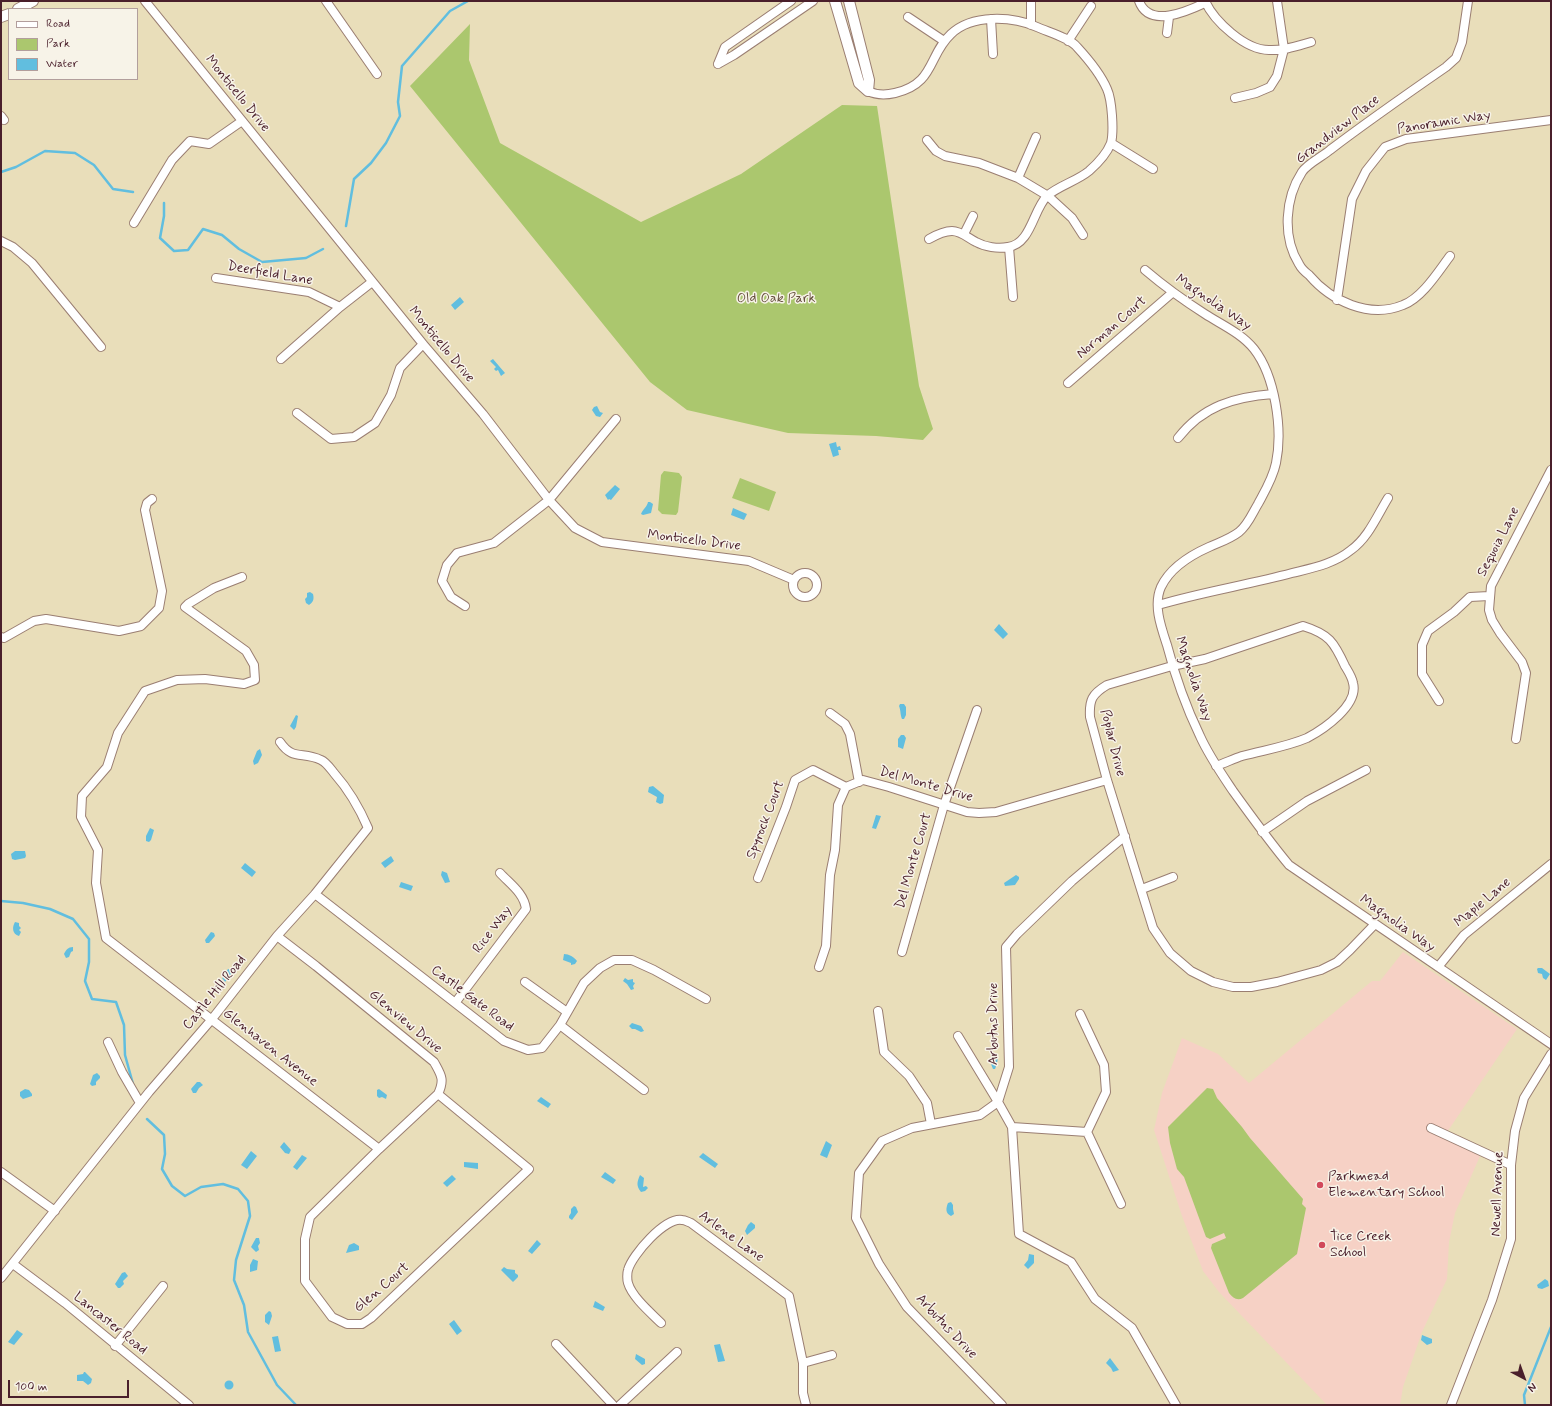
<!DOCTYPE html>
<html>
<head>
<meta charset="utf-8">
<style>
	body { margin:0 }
	#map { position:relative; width:1552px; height:1406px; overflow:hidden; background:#e9deba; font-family:Mynerve,sans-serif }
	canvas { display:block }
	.frame { position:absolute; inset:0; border:2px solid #4a1f2b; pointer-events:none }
	.legend { position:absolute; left:8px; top:8px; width:130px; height:72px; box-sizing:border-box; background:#f7f3e8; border:1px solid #b29e9c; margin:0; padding:5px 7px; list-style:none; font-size:12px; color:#4a1f2b }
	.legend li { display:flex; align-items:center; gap:8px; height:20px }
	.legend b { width:20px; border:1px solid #b29e9c }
	.north { position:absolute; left:1504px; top:1358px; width:40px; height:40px; -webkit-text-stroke:3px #f7f3e8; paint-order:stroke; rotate:139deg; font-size:11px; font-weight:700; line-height:16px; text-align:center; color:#4a1f2b }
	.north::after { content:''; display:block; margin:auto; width:14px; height:18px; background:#4a1f2b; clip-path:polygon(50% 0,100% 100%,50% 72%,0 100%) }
	.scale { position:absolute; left:8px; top:1380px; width:121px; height:18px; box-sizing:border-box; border:2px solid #4a1f2b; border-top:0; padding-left:5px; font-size:12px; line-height:14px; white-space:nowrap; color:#4a1f2b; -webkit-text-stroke:3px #f7f3e8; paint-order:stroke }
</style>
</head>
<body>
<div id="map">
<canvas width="1552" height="1406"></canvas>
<div class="frame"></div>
<ul class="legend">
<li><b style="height:5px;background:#fff"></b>Road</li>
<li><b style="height:11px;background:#abc76e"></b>Park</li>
<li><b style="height:11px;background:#61bedf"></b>Water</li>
</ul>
<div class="north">N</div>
<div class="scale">100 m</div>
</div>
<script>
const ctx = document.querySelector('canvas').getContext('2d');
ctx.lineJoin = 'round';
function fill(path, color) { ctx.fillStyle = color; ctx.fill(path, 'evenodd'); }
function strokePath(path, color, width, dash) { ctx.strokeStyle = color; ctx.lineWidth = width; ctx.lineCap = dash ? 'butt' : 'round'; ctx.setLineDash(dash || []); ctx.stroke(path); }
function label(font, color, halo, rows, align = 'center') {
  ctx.font = font + ' Mynerve,sans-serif'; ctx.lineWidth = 3; ctx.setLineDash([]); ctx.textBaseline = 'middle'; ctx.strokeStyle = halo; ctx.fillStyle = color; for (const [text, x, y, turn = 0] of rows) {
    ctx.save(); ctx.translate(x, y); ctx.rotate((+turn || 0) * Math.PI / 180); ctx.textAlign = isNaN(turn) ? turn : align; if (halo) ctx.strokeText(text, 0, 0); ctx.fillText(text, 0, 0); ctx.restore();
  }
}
const built = new Path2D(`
	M1403,952l114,77 -74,109 37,18 -25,57 -6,29 -2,37 -25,53 -19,55 -3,18h-73l-108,-113 -16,-21 -21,-55 -28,-86 8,-37 20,-55 36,16 31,29 123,-102h8z`);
const green = new Path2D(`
	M470,24l-1,36 31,83 141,79 100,-48 101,-69 35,1 42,280 14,43 -10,11 -47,-4 -88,-3 -101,-23 -37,-28 -240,-296z
	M664,471l15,2 3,4 -4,35 -2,3 -14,-1 -4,-4 3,-35z
	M740,478l36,14 -7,19 -37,-13z
	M1207,1088l6,1 4,9 25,29 8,11 53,61 -1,5 4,4 -9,46 -54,44c-6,3 -10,0 -14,-5l-18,-45 1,-4 14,-6 -2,-5 -14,6 -4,-2 -22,-60 -7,-8 -7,-26 -2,-16z`);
const water = new Path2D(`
	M460,297l4,5 -9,8 -4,-5z
	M493,359l12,14 -4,3 -3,-6 -2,1 -2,-2 2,-2 -6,-6z
	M597,406l3,6 3,1 -3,4 -4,-1 -4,-6 2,-3z
	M836,442l1,5 3,-1 1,4h-3l1,5 -6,2 -4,-13z
	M615,485l5,4 -9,11 -2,-1 -1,1 -3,-5z
	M648,502h2l3,2 -2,9 -8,2 -2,-1c2,-5 6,-7 7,-12z
	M733,508l14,6 -3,6 -13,-5z
	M310,592l3,2c1,4 1,8 -4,11l-3,-2 -1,-4 2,-2v-4z
	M999,624l9,10 -5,5 -9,-9z
	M900,704h4l2,3v8l-2,4h-2c-2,-5 -1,-8 -3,-13z
	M296,715l2,1 -2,11 -2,3 -4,-4z
	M901,735h3l2,3 -3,11 -5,-2v-8z
	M260,749l2,6 -4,8 -4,2 -1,-4 4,-10z
	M653,786l11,9 -1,8 -3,1 -4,-2 1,-5 -9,-5 1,-5z
	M876,815l5,1 -5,13 -4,-1z
	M150,828l4,2 -3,10 -2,2 -3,-1v-5z
	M15,851h10l1,5 -1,2 -10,2 -3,-1 -1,-5z
	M391,856l3,5 -9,7 -4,-5z
	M245,863l11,9 -4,5 -11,-9z
	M442,871l5,2 3,9 -5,1 -4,-8z
	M1016,875l3,2v2l-4,6 -10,1 -1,-3z
	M401,882l12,4 -2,5 -12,-4z
	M15,922l4,1v3l2,2 -2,2 2,2 -2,4c-7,-2 -7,-9 -4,-14z
	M211,932l3,1 1,3 -6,7h-3l-1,-3z
	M73,947v4l-2,1 -2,5 -3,1 -2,-4c2,-4 4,-7 9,-7z
	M564,954c5,0 10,3 13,7l-2,3 -4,1v-2l-8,-3z
	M1538,968h4l8,6 -4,6 -3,-2 -1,-4 -4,-1 -1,-4z
	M228,969l3,1v5l-6,7 -3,-4z
	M625,978l3,2 5,-1v3l2,1 -2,3 1,3 -3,1 -4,-6 -4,-3z
	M632,1023l9,3 3,5 -3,1 -6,-3h-3l-3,-3z
	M993,1054l5,2 -1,8 -2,5h-2l-2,-5z
	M97,1073l3,3v2l-4,4v3l-4,1 -2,-2 3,-9z
	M197,1082h3l3,3 -4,3 -3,5h-3l-2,-4z
	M25,1089l4,1 3,4v2l-9,3 -3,-3v-4z
	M379,1089l8,6 -1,4 -4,-2 -3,1 -2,-2v-6z
	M541,1097l10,7 -3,4 -11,-7z
	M826,1141l6,4 -5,13 -7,-3z
	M284,1142l7,8 -2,4 -4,-1 -5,-6z
	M251,1151l6,5 -10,13 -6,-4z
	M703,1153l15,11 -3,4 -16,-11z
	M302,1155l5,3 -10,12 -4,-3z
	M464,1162l14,1v6l-14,-2z
	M605,1172l11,8 -3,4 -12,-7z
	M452,1175l4,4 -9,8 -4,-4z
	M640,1175l4,3 -1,9 3,-1 2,2 -3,3 -4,1c-5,-6 -4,-10 -1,-17z
	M951,1202l2,3v4l1,5 -3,2c-6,-3 -5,-8 -3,-13z
	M574,1206l2,1 2,5 -6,8 -3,-2v-2l2,-3v-4z
	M751,1222l4,3v3l-8,7 -2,-4 3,-6z
	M256,1238h3l1,5 -2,3 1,4 -3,2 -5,-5z
	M537,1240l4,4 -9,10 -4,-3z
	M354,1243l5,3v4l-13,3 3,-8z
	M1029,1254l5,1v8l-6,6 -4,-4 4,-5z
	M253,1259l5,2 -1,9 -7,2v-7z
	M504,1267l3,2 8,1v3l3,2v2l-5,5 -12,-12z
	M125,1272l3,4 -5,5 1,3 -4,4h-2l-3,-4 7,-11z
	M1545,1279l3,2 1,5 -7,3 -4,-1 -1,-3z
	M595,1301l10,6 -2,4 -10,-4z
	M269,1311l2,1 1,4 -3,9 -4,-3v-7z
	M454,1320l8,11 -5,4 -8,-11z
	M17,1330l6,4 -9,11 -6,-3z
	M1422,1335l10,4v4l-5,2 -6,-5z
	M278,1336l3,15 -6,1 -3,-15z
	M720,1344l5,17 -7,1 -4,-17z
	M636,1354l9,5v5l-3,1 -7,-6z
	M1110,1358l9,12 -6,2 -2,-4 -5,-5z
	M84,1372h1l7,7 -1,4 -3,2 -5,-4h-6v-6l6,-1z
	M224.5 1385a4.5 4.5 0 1 1 9 0a4.5 4.5 0 1 1-9 0Z`);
const stream = new Path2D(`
	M1,172l15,-5 29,-16 30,2 19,12 19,24 20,3
	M164,203v13l-4,22 14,13 14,-1 15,-21 19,6 17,14 23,13 44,-4 17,-9
	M346,226l8,-47 17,-16 15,-20 14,-27 -2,-14 4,-36 48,-55 18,-10
	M1,901l22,2 27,6 23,10 16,20v23l-4,19 7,18 24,3 8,23 1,30 8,29
	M147,1119l17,16 1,19 -3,15 10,17 13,10 16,-9 22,-3 15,5 10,12 2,15 -14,44 -2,20 10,25 4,27 29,53 19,20
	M1525,1405l-1,-10 27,-68`);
const minor = new Path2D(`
	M145,1l278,343 60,70 66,86 26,28 27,14 147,19 45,19
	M326,1l51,73
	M1031,1v24
	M1139,1c10,28 49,10 66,2
	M1205,1c9,20 40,49 64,49 14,1 28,-4 42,-8
	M908,17l36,24
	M991,19l2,35
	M1167,33l2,-16
	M1068,41l23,-35
	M718,64l16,-9 79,-54
	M718,64l7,-17 66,-46
	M868,91c8,4 18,4 27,2 40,-9 33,-38 56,-59 21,-20 61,-18 86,-7 11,5 33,11 40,20 12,13 23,26 30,42 5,11 7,42 4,54 -4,10 -14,21 -22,28 -12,10 -31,15 -42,25 -14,14 -16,48 -39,51 -10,2 -23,0 -32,-5 -8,-4 -15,-11 -24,-11 -8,0 -16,4 -23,8
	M1235,98l21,-5 14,-6 7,-11 7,-27 -7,-48
	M1,116l3,4
	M927,140l9,11 9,5 34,7 39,15 30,18 24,22 11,17
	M1111,143l42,26
	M1018,178l18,-41
	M134,223l38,-63 18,-19 19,3 33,-23
	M964,234l9,-18
	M1,241l12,6 19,16 69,84
	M1009,247l4,50
	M1450,256c-12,16 -28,42 -47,49 -34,14 -72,-4 -94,-30 -4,-3 -8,-7 -10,-11 -17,-27 -14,-66 3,-92 5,-8 21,-16 28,-22 38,-29 77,-56 116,-83l10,-9 6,-16 6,-41
	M1145,270c20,17 38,30 60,44 17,11 36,19 49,35 21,27 29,80 22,114 -3,15 -11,28 -18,41 -6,10 -10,21 -19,28 -9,7 -19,10 -30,15 -18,8 -39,21 -48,40 -8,18 0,40 6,58 8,31 19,62 33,91 9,20 21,37 33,55 18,25 36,50 56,74l262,179
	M216,278l93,14 31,15 32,-25
	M1337,300l15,-101 14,-28 19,-24 21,-8 145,-19
	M281,359l59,-52
	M1068,383l104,-90
	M297,413l34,26 23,-2 21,-14 16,-28 9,-27 23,-24
	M1178,438c25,-32 56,-41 95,-44
	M793 585a12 12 0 1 1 24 0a12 12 0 1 1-24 0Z
	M242,577l-28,11 -26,16 -3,3 61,44 8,14 1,15 -11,4 -39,-5 -28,1 -32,11 -27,42 -11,34 -25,29 -1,21 17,33 -2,33 10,55 273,211
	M1158,605c44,-13 89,-20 134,-32 20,-5 42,-9 59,-23 17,-12 26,-34 37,-52
	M465,606l-14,-9 -9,-16 5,-16 10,-12 37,-10 55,-43 67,-81
	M1,637l3,1 30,-17 12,-2 73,12 22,-5 18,-18 3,-17 -17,-81 2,-7 5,-4
	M1439,701l-17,-27v-29l6,-14 26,-19 16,-15 19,-1
	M830,713l15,11 5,10 9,48
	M1516,739l10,-66 -4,-11 -22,-29 -8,-13 -3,-10 2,-24 60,-116
	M1216,766c9,-3 17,-7 26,-10 22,-6 44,-9 65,-18 17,-9 52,-33 46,-55 -1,-6 -5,-12 -8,-17 -11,-24 -16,-32 -42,-40l-98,33 -33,7 -65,19c-15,9 -18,15 -17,32l17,63 46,148 17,25 21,18 22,11 20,5h18l26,-5 44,-12 16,-8 13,-12 25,-26
	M1262,832l45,-31 59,-31
	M758,878l28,-71 9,-27 18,-10 33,17
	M1142,889l31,-12
	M315,894l189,147 24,9 14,-2 18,-23 24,-42 16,-15 14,-8h18l22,10 52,29
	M277,936l39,30 118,96c7,13 11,17 4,32l91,75 -158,149 -9,6h-15l-15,-7 -27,-36v-42l5,-22 69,-68 59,-55
	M902,952l42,-147 33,-95
	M819,967l7,-21 4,-71 5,-25 3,-45 8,-18 17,-7 26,7 78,25 12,1 17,-1 111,-32
	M1438,967l26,-32 87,-71
	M525,982l42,30
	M455,1003l71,-94c-2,-16 -16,-25 -26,-36
	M878,1011l6,41 25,24 18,27 4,21
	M1080,1014l24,51 2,27 -19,40
	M560,1025l84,65
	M958,1036l40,66 14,25 7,107 52,28 24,37 37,29 44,77
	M108,1042l14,30 18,31
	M1012,1127l75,5
	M1431,1128l80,37
	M1087,1132l34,72
	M1,1172l54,39
	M13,1264l52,39 124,102
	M1,1278l148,-186 63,-73 65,-83 38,-42 53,-66c-9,-21 -19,-38 -34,-55 -4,-5 -8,-11 -13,-13 -19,-9 -28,1 -41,-18
	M661,1323c-10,-10 -29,-26 -33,-40 -1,-3 -1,-10 0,-13 4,-15 37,-53 54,-50 3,0 6,2 9,3l98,73 14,67v30l3,12
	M556,1344l57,61
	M115,1346l48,-60
	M803,1363l29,-8
	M620,1405l57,-53
	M1002,1405l-95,-98 -28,-43 -23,-46 3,-45 23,-32 30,-13 68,-13 18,-13 11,-35 -3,-120 11,-13 55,-53 53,-45
	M1451,1405l41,-105 19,-61v-74l4,-34 9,-33 27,-44`);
const tertiary = new Path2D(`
	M835,1l24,82 9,8
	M849,1l20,79 -1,11
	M18,9l15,-8
	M1,17l8,-3`);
const markers = [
	[1320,1185,4,"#d1495b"],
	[1322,1245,4,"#d1495b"]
];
const streetNames = [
	["Monticello Drive",237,94,51],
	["Panoramic Way",1444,123,-9],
	["Grandview Place",1338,130,-38],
	["Deerfield Lane",270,274,10],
	["Magnolia Way",1213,303,34],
	["Norman Court",1112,328,-41],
	["Monticello Drive",441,345,50],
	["Monticello Drive",694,541,7],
	["Sequoia Lane",1499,542,-63],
	["Magnolia Way",1193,679,71],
	["Poplar Drive",1112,743,76],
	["Del Monte Drive",926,785,16],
	["Spyrock Court",766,820,-69],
	["Del Monte Court",914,861,-74],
	["Maple Lane",1483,903,-40],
	["Magnolia Way",1397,924,35],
	["Rice Way",493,930,-53],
	["Castle Hill Road",215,993,-51],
	["Castle Gate Road",472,999,37],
	["Glenview Drive",405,1022,40],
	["Arbutus Drive",994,1024,-90],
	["Glenhaven Avenue",270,1048,38],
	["Newell Avenue",1498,1194,-88],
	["Arlene Lane",731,1237,36],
	["Glen Court",382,1288,-41],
	["Lancaster Road",110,1324,39],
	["Arbutus Drive",946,1327,47]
];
const parkNames = [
	["Old Oak Park",776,299]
];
const poiNames = [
	["Parkmead",1328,1177],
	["Elementary School",1328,1193],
	["Tice Creek",1330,1237],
	["School",1330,1253]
];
fill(built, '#f6d1c5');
fill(green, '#abc76e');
fill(water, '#61bedf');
strokePath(stream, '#61bedf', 2.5);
strokePath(minor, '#9a7e72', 10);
strokePath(tertiary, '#9a7e72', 12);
strokePath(minor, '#fff', 8);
strokePath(tertiary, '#fff', 10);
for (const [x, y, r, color] of markers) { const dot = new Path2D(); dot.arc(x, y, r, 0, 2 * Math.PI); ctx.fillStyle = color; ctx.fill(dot); strokePath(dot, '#f7f3e8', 1.5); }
label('14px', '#4a1f2b', '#f7f3e8', streetNames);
label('14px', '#67513f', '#f7f3e8', parkNames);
label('14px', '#4a1f2b', '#f7f3e8', poiNames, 'left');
</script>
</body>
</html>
